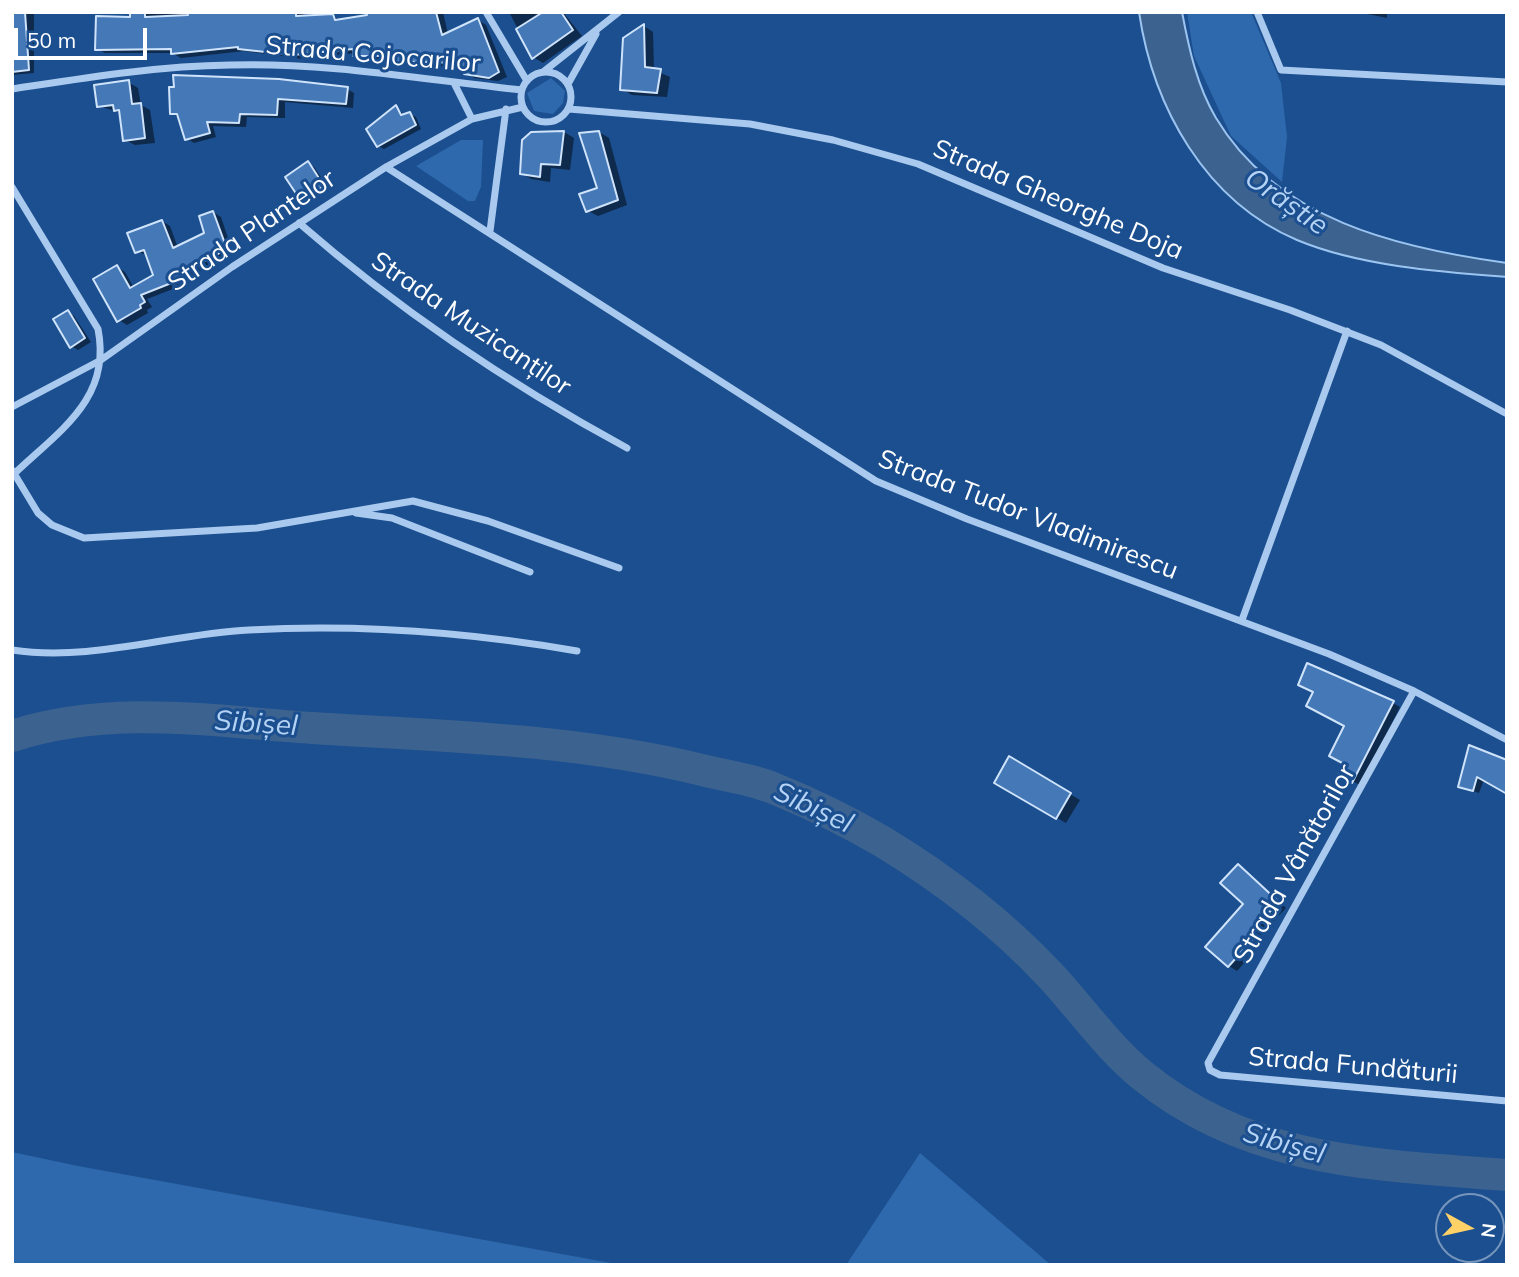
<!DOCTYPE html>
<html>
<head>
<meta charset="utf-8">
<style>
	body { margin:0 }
	#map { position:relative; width:1519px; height:1277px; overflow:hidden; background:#1b4f8f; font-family:Mulish,sans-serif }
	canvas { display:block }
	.frame { position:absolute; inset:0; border:14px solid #fff; pointer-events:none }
	.north { position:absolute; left:1435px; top:1193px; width:70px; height:70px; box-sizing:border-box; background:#1b4f8f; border:2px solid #7695bc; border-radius:50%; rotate:98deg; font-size:19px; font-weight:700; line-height:28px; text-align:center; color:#fff }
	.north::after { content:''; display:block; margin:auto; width:24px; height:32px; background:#ffd166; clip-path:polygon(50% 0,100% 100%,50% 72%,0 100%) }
	.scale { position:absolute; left:14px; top:28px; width:133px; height:32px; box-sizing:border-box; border:4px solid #fff; border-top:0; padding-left:9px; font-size:21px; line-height:24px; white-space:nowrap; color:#fff; -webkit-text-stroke:5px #1b4f8f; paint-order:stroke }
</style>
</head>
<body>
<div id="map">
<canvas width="1519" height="1277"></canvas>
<div class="frame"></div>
<div class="north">N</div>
<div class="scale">50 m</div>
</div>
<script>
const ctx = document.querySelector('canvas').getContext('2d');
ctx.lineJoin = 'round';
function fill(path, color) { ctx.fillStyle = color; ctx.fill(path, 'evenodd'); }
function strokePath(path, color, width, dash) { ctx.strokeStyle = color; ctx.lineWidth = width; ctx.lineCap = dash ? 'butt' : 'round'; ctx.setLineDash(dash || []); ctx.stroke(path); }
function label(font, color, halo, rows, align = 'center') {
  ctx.font = font + ' Mulish,sans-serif'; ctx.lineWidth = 6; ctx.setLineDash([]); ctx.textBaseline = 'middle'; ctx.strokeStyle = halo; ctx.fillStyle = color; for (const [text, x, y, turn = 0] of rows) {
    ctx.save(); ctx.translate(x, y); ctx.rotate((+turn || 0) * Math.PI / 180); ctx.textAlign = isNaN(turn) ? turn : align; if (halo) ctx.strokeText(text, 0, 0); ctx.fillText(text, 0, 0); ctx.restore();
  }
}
const green = new Path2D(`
	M1187,12h64l30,71 6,54 -5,45 -51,-46 -37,-80z
	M551,78l14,13 -2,12 -10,11 -19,-3 -7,-18z
	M461,140h22l-2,47 -6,14h-7l-52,-35z
	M12,1152l66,14 544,99h-610z
	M920,1153l131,112h-205z`);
const water = new Path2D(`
	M1139,12h43c7,37 15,74 34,106 61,102 182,130 291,145v14c-66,-5 -148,-11 -210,-37 -92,-39 -144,-133 -158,-228z`);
const shadow = new Path2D(`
	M12,12h22v61l-22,2z
	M132,12h171l1,6 29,-2 8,5 28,-5 -1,-4h75l5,22 30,-14 8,5 21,52 -9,4 -24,-3 -8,-6 -3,-5 -70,-2 -9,-5 -21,-1 -8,-6 -52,6 -59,-8 -63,7 -9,-5h-67l-8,-4 35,-30z
	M509,12h28l2,5 7,-5h17l19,24 -39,27 -10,-6z
	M1358,12h29v6z
	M644,26l9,6 1,38 16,7 -3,20 -35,-2 -10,-6z
	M128,82l10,6 3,17 9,5 5,33 -20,2 -10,-5 -4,-27 -22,-7z
	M347,89l7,4 -1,15 -68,-6v16l-38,-1 -1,10 -33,-1 3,11 -22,6 -8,-5 -6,-20 -8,-5z
	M396,107l9,9 5,-2 6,3 5,12 -37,20 -6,-3z
	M564,132l10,6 -4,32 -19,-2 -1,14 -19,-3 -10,-6 10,-39z
	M599,132l10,6 18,67 -29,11 -10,-5 11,-22z
	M308,164l6,3 15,22 -20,14 -7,-4z
	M213,212l8,5 12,36 -44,24 2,5 -44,17 5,8 -5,3 1,3 -21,12 -8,-5 -2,-53 8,5 9,16 22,-12 -8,-21 -11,-3 25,-31 8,5 8,22 29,-14z
	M68,312l6,4 17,26 -13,8 -7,-4z
	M1393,703l7,4 -40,78 -20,-10z
	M1471,747l36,15 -23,17 -5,14 -19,-7z
	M1009,759l71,41 -14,23 -70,-41z
	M1239,866l47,42 -29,31 5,4 -25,28 -8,-5 16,-62z`);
const river = new Path2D(`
	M12,736c99,-32 199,-15 300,-8 130,8 263,11 390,42 23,6 49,9 71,18 37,15 76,34 110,54 61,37 117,80 166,132 31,33 59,74 94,102 107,87 233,89 364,99`);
const building = new Path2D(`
	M12,12h13l4,58 -17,2z
	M130,12h15v5l43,-2 -1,-3h109v4l37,-2 2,6 32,-5 -1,-3h70l6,23 36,-17 21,54 -10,6 -25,-4 -4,-11 -77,-2 -1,-5h-29v-7l-60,6 -55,-6v-2l-67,7v-5l-76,1 1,-34 34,1z
	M543,12h18l12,18 -41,29 -16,-30z
	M644,24l1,43 16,2 -4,24 -37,-3 3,-52z
	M173,75l106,4 69,8 -2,17 -68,-5 -1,16 -37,-1 -1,9 -32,-1 3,11 -25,7 -8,-26h-7l-1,-27h5z
	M129,80l3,24 9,-1 4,35 -22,3 -4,-31 -5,1 -1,-6 -16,2 -3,-22z
	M396,105l5,10 9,-3 6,13 -39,22 -11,-18z
	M564,131l-4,34 -19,-1 -1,13 -20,-3 2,-34 9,-8z
	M599,131l19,69 -32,12 -7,-18 18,-6 -18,-55z
	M308,161l16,25 -23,15 -16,-24z
	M213,211l14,38 -45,24 2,5 -43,17 4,7 -5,3 1,3 -24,14 -24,-43 24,-14 13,23 23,-13 -9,-25 -9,3 -8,-20 35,-13 11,28 31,-15 -5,-17z
	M68,310l17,28 -15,10 -17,-29z
	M1307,663l87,38 -42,82 -14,-8 6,-11 -15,-8 15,-30 -38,-20 7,-14 -15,-7z
	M1469,745l38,15v34l-30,-17 -4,14 -15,-4z
	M1009,756l62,37 -15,26 -62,-36z
	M1238,864l41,38 -29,31 5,4 -27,30 -23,-20 38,-43 -23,-21z`);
const minor = new Path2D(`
	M486,12l41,69
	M1257,12l24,58 226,12
	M521 97a25 25 0 1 1 50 0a25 25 0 1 1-50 0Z
	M543,72l76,-60
	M454,83l18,36
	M568,84l28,-50
	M12,89c72,-11 144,-23 218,-24 97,-3 196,15 292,25
	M569,109l181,15 83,16 85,24 245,104 127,42 91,35 126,69
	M386,167l490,314 91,38 362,135 85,37 93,49
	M12,187l86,142c14,70 -39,102 -84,145
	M299,223c101,88 210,161 328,225
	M490,231l16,-122
	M12,407l89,-47 131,-93 154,-100 86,-48 51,-12
	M12,470l26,43 14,12 32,13 173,-10 156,-27 75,20 131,47
	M356,513l36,5 138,54
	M1242,620l105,-289
	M12,650c80,12 157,-16 237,-20 110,-6 219,2 328,21
	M1414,691l-206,372 2,7 10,5 287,26`);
const streetNames = [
	["Strada Cojocarilor",373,55,5],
	["Strada Gheorghe Doja",1058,200,23],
	["Strada Plantelor",252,231,-34],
	["Strada Muzicanților",471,324,34],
	["Strada Tudor Vladimirescu",1028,515,21],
	["Strada Vânătorilor",1295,864,-61],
	["Strada Fundăturii",1353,1066,5]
];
const waterNames = [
	["Orăștie",1286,202,35],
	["Sibișel",256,724,4],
	["Sibișel",813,808,25],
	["Sibișel",1284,1144,16]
];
fill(green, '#2e69ad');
fill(water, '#3c6290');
strokePath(water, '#9cc4f0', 2);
fill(shadow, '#0007');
strokePath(river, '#3c6290', 32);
fill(building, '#4478b7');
strokePath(building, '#cfe3fa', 2);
strokePath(minor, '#a9c9ee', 7);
label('26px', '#fff', '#1b4f8f', streetNames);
label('italic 28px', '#b5d3f5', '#1b4f8f', waterNames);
</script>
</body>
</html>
